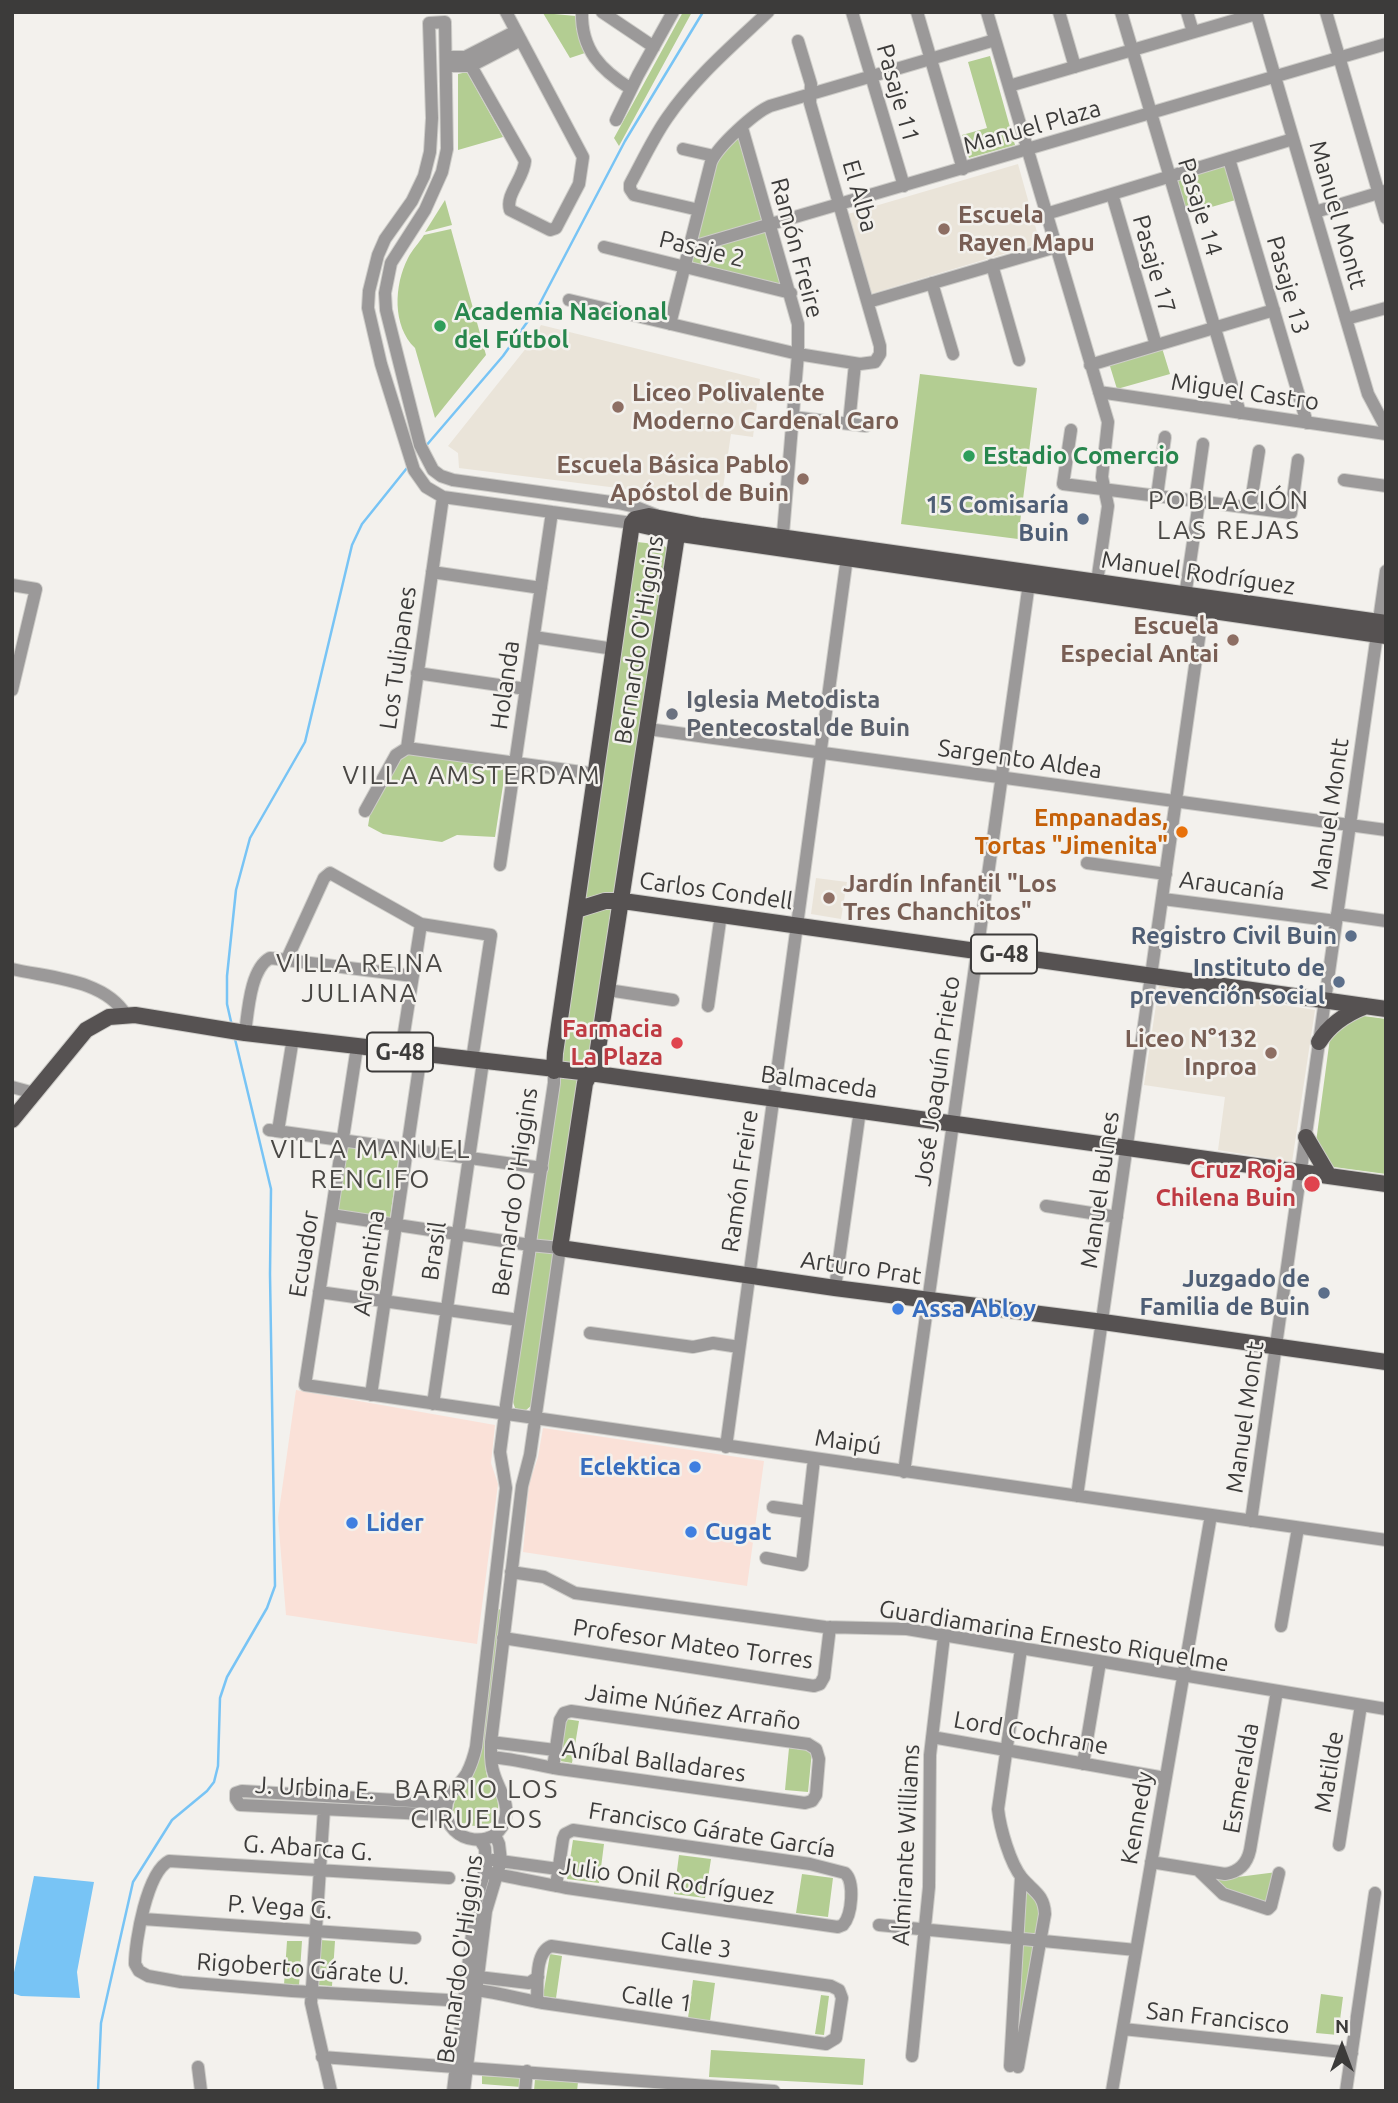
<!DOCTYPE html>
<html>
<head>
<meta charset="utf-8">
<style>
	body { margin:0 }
	#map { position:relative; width:1398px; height:2103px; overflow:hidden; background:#f3f1ed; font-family:Ubuntu,sans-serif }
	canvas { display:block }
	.frame { position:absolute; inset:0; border:14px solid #3c3b3a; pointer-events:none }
	.north { position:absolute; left:1307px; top:2012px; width:70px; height:70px; -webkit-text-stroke:5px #f3f1ed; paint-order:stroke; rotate:0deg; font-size:19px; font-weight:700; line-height:28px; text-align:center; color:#3c3b3a }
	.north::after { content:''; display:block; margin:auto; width:24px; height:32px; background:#3c3b3a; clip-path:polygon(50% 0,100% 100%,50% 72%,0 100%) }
</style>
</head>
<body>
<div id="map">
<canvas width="1398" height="2103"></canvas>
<div class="frame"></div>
<div class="north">N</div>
</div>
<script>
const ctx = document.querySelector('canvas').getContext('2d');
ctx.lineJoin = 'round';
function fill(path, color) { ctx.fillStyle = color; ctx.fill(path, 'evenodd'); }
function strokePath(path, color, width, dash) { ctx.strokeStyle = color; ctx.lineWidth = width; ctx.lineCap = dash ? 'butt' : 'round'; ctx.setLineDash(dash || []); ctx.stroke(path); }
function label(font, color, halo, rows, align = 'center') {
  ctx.font = font + ' Ubuntu,sans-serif'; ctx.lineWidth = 5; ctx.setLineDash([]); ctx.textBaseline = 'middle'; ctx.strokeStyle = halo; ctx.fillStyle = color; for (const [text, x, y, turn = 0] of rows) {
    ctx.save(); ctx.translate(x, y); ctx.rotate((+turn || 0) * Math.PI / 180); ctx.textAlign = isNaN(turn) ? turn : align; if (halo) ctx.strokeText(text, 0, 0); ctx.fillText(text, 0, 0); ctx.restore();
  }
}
const commercial = new Path2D(`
	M296,1390l199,35 -4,38 7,21 -21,160 -191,-29 -8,-97z
	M543,1428l221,33 -17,125 -224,-34 6,-68 9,-27z`);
const built = new Path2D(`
	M1018,164l22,79 -170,51 -22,-80z
	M541,325l219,54 -7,58 -22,-3 -10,67 -262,-33 -1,-15 -10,-7 83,-104z
	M816,878l31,4 -6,37 -30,-5z
	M1159,985l156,25 -23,152 -74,-12 7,-53 -81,-12z`);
const green = new Path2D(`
	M683,12h9l-73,134 -5,-8z
	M543,13l33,3v12l9,25 -15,5z
	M990,56l25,89 -46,13 -7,-23 25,-7 -19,-66z
	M467,72l36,65 -45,13v-76z
	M739,132l25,89 -71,21 21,-82z
	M1229,165l10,34 -55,16 -10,-34z
	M445,200l7,25 -27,7z
	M769,228l14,59 -95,-23 4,-13z
	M451,229l35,126 -51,63 -20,-70c-23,-22 -21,-63 -7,-90 4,-8 11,-15 16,-23z
	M1162,348l8,26 -53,15 -8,-26z
	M920,374l117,14 -19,151 -117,-15z
	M637,542l27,3 3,4 -74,501 -14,36 -47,319 -7,6 -10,-3 -2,-6z
	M406,752l100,14 -11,71 -38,-2 -15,7 -59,-8 -15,-8 2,-12 29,-58z
	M1356,1015l30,4v155l-52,-7 -4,-2 -14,-23 14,-104z
	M346,1146l53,7 -9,65 -54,-8z
	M498,1609l4,1 -17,142c0,11 0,22 5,32 2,5 6,10 7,15 7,29 -20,32 -39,22l-5,-11 2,-11 24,-39z
	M566,1719l13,2 -7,42 -12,-2z
	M789,1748l23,3 -4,41 -23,-2z
	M573,1840l31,4 -5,39 -32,-4z
	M679,1855l32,4 -6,39 -31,-4z
	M1277,1872l-9,34 -46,-17 -13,-12 21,1z
	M802,1874l31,4 -5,39 -32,-4z
	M1024,1886l13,13 3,36 -20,-2z
	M320,1940l15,1 -3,45 -15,-1z
	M287,1941h15l-3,45 -15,-1z
	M1023,1945l14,1 -15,85h-7z
	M550,1954l12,2 -6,42 -13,-2z
	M693,1980l22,3 -5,38 -22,-3z
	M1321,1994l22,3 -5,38 -22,-2z
	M821,1995l8,1 -5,39 -9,-1z
	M711,2050l154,9 -2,26 -154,-8z
	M482,2076l40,2 -1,9 -39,-3z
	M535,2079l43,3 -1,9h-43z`);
const water = new Path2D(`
	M34,1876l60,6 -17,90 3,26 -59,-2 -9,-3v-11z`);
const stream = new Path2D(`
	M425,447l78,-91 35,-49 87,-166 78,-129
	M232,1026l-5,-22v-28l9,-86 14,-52 55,-96 47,-197 10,-21 45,-56
	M98,2091l3,-68 32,-141 39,-62 35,-29 7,-9 4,-16 2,-68 7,-21 40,-69 8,-22 -5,-312 1,-85 -36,-150`);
const minor = new Path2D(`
	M582,12c-1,38 19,58 49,77
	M602,12l52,35
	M852,12l52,174
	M917,12l46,157
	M987,12l121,410 -6,55 6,29 -11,76
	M1059,12l16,55
	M1121,12l119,401
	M1187,12l6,20
	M1256,12l112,382 18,34
	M1326,12l60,206
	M446,57h19l51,-26
	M446,66h25l50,-26
	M471,66l54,95c-1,17 -20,34 -15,49l40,20 6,-2 23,-44 4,-27 -77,-145
	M1009,86l247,-72
	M616,120l22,-45 35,-63
	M742,128l56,196v30l-16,192
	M683,149l31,7
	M1229,159l78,264
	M1112,194l44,151
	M699,210l-65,-15 -4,-6v-5c12,-22 23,-46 37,-66 27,-40 66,-73 101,-106
	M1315,212l70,-21
	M1046,214l247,-75
	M604,247l187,46
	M689,248l697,-204
	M992,265l27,95
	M932,283l21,71
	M569,300l229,54 62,10 15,-2 5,-8v-8l-70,-243 1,-19 -13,-43
	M868,302l188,-55
	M1346,319l40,-11
	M670,324l41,-162c7,-16 43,-49 59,-56l225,-66
	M1090,365l184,-55
	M1099,392l287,42
	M793,417l73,9
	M849,423l6,-59
	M1071,430l-8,54 228,29 7,-53
	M1344,480l42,6
	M1157,496l8,-59
	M1195,501l8,-57
	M1250,508l9,-57
	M632,523l-189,-26 -17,-10 -12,-17 -33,-106 -13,-56 1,-17 9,-36 7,-16 27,-38 12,-25 6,-24 2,-34 -3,-95 16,-1 2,127 -5,23 -17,38 -34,53 -6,30 1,17 34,135 13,25 8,6 12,4 165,23 18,4 20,8
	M432,572l109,16
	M12,585l24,4 -24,101
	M1184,603l15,-101
	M534,637l80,12
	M417,673l109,16
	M648,729l738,101
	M407,748l189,26
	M365,811l31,-56 11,-7 36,-251
	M1087,863l79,11
	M500,865l52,-353
	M1163,899l173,22
	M1337,914l49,7
	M287,959l37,-81 6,-5 91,51 70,11 -19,125
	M12,969c38,9 92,10 114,46
	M608,990l65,10
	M708,1006l13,-92
	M245,1033c3,-21 5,-64 25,-75l143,18
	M357,1047l-52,338 1081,155
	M401,1052l20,-128
	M12,1087l22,6
	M269,1130l273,38
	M278,1131l15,-93
	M1046,1206l71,11
	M331,1215l199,30 30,3 -30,207 -8,31 -31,256c0,11 -1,22 3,32 4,14 14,26 12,41 -5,37 -61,30 -60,-6 0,-15 14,-24 21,-36 4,-8 7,-17 9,-26l30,-259 -6,-36 6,-46v-1l23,-151 2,-18 23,-153v-12
	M835,1288l25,-178
	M319,1292l200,28
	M590,1333l103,14 20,-4 26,4
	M371,1395l50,-341
	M433,1404l50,-342
	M726,1447l122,-897
	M904,1472l126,-896
	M1077,1496l127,-893
	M773,1507l35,5
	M1251,1521l135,-950
	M766,1558l36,7 12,-106
	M511,1572l33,5 31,16 250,34 82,2 479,80
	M1281,1626l17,-98
	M503,1638l311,48 6,-2 4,-7 6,-50
	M932,1737l233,41
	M491,1742l64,8
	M491,1757c24,2 46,8 69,12l245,34 7,-2 4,-6 3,-36 -3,-10 -8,-5 -237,-33 -7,2 -4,7 -7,48
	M1083,1764l17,-102
	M324,1809l-13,194 20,88
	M446,1815l-206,-10 -4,-6v-6l6,-2 204,12
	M1339,1845l22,-140
	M493,1860l65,9
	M1151,1862l74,12c14,-2 22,-10 25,-24l27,-159
	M1198,1870l25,24 45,15 3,-3 8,-33
	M484,1872c28,5 56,11 83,16l271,39 5,-2c9,-10 12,-43 2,-52l-35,-9 -237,-34 -8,4 -2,5 -7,47
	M449,1878l-280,-17c-22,11 -34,80 -34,103l4,7 9,5 33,6 111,9 173,10
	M143,1919l272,19
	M879,1925l257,25
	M478,1977l51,6 9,-6
	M477,1990c22,3 44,9 66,13l283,41 10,-6 6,-40 -3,-8 -8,-4 -280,-40c-17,7 -13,40 -14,56
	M1123,2029l229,24
	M912,2056l17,-169 1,-132 14,-119
	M322,2057l452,34
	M1010,2066l11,-189
	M198,2067l3,24
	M1018,2067l27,-153c-1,-20 -12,-23 -23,-36 -12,-15 -22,-50 -24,-69l23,-160
	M453,2091l23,-190 10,-34 -1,-19 -5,-8
	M464,2091l22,-180 15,-50 -2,-17 -4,-9
	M525,2091l2,-20
	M1112,2091l99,-576
	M1346,2091l29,-198`);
const major = new Path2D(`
	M679,522l-83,540 -11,21 -25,165 275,40 268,34 283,40
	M632,523l3,-4 14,-3 53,10 684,97
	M632,523l49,11 705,102
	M576,910l29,-9h18l763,108
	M1319,1042c10,-17 29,-29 47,-36
	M554,1071l1,-18 77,-530
	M12,1120l74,-90 23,-13 26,-2 110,18 345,40 796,111
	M1306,1137l23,39`);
const markers = [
	[944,229,7,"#8d6e63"],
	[440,326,7,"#2e9e5b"],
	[618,407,7,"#8d6e63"],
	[969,456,7,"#2e9e5b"],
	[803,479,7,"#8d6e63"],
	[1083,519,7,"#5c6f8a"],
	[1233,640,7,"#8d6e63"],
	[672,714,7,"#6b7280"],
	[1182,832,7,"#e8710a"],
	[829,898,7,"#8d6e63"],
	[1351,936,7,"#5c6f8a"],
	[1339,982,7,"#5c6f8a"],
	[677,1043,7,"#e0444e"],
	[1271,1053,7,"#8d6e63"],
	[1312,1184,9,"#e0444e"],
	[1324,1293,7,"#5c6f8a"],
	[898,1309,7,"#3f7fe0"],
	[695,1467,7,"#3f7fe0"],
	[352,1523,7,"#3f7fe0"],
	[691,1532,7,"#3f7fe0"]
];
const shields = [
	[1004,954,66],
	[400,1052,66]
];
const shieldNames = [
	["G-48",1004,954],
	["G-48",400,1052]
];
const streetNames = [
	["Pasaje 11",898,93,74],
	["Manuel Plaza",1032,127,-16],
	["El Alba",860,196,74],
	["Pasaje 14",1200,207,73],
	["Manuel Montt",1338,215,74],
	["Ramón Freire",797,248,75],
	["Pasaje 2",702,249,14],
	["Pasaje 17",1154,264,74],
	["Pasaje 13",1288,285,74],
	["Miguel Castro",1245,392,8],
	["Manuel Rodríguez",1198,573,8],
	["Bernardo O'Higgins",639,640,-81],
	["Los Tulipanes",398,658,-82],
	["Holanda",505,685,-82],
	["Sargento Aldea",1020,759,8],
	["Manuel Montt",1330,814,-82],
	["Araucanía",1232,886,7],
	["Carlos Condell",716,891,8],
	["José Joaquín Prieto",937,1081,-82],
	["Balmaceda",819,1082,8],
	["Ramón Freire",740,1181,-82],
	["Manuel Bulnes",1100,1190,-82],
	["Bernardo O'Higgins",515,1192,-82],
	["Brasil",434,1251,-82],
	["Ecuador",304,1254,-81],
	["Argentina",369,1263,-82],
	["Arturo Prat",861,1268,8],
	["Manuel Montt",1245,1417,-82],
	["Maipú",848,1442,8],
	["Guardiamarina Ernesto Riquelme",1054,1636,9],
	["Profesor Mateo Torres",693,1644,8],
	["Jaime Núñez Arraño",693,1707,8],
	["Lord Cochrane",1031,1733,10],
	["Aníbal Balladares",654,1761,8],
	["Matilde",1329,1772,-81],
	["Esmeralda",1241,1778,-80],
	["J. Urbina E.",315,1788,3],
	["Kennedy",1137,1818,-80],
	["Francisco Gárate García",712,1830,9],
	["Almirante Williams",906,1845,-87],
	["G. Abarca G.",308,1848,4],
	["Julio Onil Rodríguez",667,1881,8],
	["P. Vega G.",280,1907,4],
	["Calle 3",696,1945,8],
	["Bernardo O'Higgins",460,1959,-82],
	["Rigoberto Gárate U.",303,1969,4],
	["Calle 1",657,1999,8],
	["San Francisco",1218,2018,6]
];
const educationNames = [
	["Escuela",958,215],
	["Rayen Mapu",958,243],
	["Liceo Polivalente",632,393],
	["Moderno Cardenal Caro",632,421],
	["Escuela Básica Pablo",789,465,"right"],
	["Apóstol de Buin",789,493,"right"],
	["Escuela",1219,626,"right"],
	["Especial Antai",1219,654,"right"],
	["Jardín Infantil \"Los",843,884],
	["Tres Chanchitos\"",843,912],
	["Liceo N°132",1257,1039,"right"],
	["Inproa",1257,1067,"right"]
];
const leisureNames = [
	["Academia Nacional",454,312],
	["del Fútbol",454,340],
	["Estadio Comercio",983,456]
];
const serviceNames = [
	["15 Comisaría",1069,505],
	["Buin",1069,533],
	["Registro Civil Buin",1337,936],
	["Instituto de",1325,968],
	["prevención social",1325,996],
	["Juzgado de",1310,1279],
	["Familia de Buin",1310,1307]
];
const worshipNames = [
	["Iglesia Metodista",686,700],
	["Pentecostal de Buin",686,728]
];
const foodNames = [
	["Empanadas,",1168,818],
	["Tortas \"Jimenita\"",1168,846]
];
const healthNames = [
	["Farmacia",663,1029],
	["La Plaza",663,1057],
	["Cruz Roja",1296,1170],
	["Chilena Buin",1296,1198]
];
const shopNames = [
	["Assa Abloy",912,1309],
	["Eclektica",681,1467,"right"],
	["Lider",366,1523],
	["Cugat",705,1532]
];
const neighbourhoodNames = [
	["POBLACIÓN",1229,500],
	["LAS REJAS",1229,530],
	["VILLA AMSTERDAM",472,775],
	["VILLA REINA",360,963],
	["JULIANA",360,993],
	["VILLA MANUEL",371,1149],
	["RENGIFO",371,1179],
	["BARRIO LOS",477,1789],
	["CIRUELOS",477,1819]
];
fill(commercial, '#fae1d8');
fill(built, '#eae4d9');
fill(green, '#b3cd92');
fill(water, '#78c4f5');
strokePath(stream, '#78c4f5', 2.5);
strokePath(minor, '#cecdc9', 14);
strokePath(major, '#cecdc9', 18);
strokePath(minor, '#9b9999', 12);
strokePath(major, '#565252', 16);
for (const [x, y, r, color] of markers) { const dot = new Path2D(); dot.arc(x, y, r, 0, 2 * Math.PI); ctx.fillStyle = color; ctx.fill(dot); strokePath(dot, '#f3f1ed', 2.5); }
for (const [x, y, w] of shields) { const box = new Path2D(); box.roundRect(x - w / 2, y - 19.5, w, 39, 5); ctx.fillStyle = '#f3f1ed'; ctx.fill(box); strokePath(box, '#3c3b3a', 2); }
label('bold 23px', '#3c3b3a', null, shieldNames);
label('24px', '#3c3b3a', '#f3f1ed', streetNames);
label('bold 24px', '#785e54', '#f3f1ed', educationNames, 'left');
label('bold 24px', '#27864d', '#f3f1ed', leisureNames, 'left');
label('bold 24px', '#4e5e75', '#f3f1ed', serviceNames, 'right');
label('bold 24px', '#5b616d', '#f3f1ed', worshipNames, 'left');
label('bold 24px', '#c56008', '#f3f1ed', foodNames, 'right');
label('bold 24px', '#be3a42', '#f3f1ed', healthNames, 'right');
label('bold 24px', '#366cbe', '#f3f1ed', shopNames, 'left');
ctx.letterSpacing = '2px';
label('26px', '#494744', '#f3f1ed', neighbourhoodNames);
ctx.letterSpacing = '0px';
</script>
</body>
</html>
